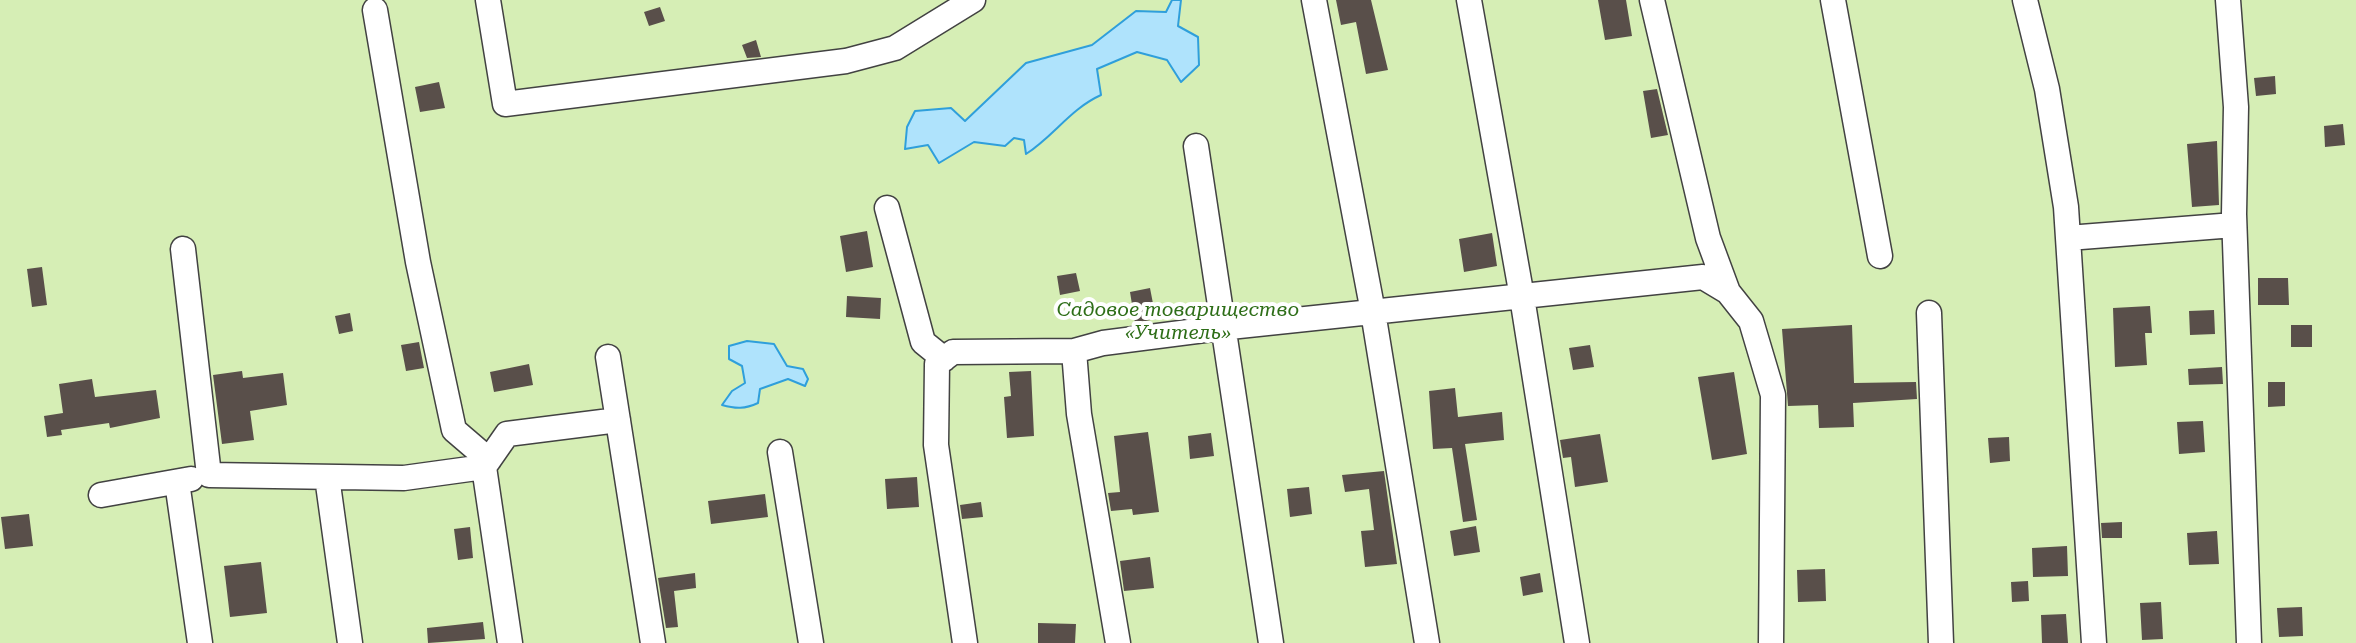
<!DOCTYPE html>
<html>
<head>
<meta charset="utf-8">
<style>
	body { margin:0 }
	canvas { display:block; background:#fffbf1 }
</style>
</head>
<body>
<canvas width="2356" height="643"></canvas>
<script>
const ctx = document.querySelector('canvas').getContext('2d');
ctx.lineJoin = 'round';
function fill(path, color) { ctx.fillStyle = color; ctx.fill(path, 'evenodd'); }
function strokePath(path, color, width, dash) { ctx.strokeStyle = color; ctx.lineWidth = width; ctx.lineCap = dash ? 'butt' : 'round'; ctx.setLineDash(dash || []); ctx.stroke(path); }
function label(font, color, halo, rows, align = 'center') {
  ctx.font = font + ' "Roboto Serif",serif'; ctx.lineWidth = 8; ctx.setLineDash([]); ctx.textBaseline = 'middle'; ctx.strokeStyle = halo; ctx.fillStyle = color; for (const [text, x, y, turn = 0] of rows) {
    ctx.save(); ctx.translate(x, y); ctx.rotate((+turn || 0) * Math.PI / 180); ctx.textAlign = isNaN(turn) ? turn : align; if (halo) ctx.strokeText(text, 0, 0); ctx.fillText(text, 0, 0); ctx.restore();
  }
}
const green = new Path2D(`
	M0,0h2356v643h-2356z`);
const water = new Path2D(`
	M1172,0h9l-3,26 20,11 1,28 -18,17 -14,-22 -30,-8 -40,17 4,26c-31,14 -47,41 -75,59l-2,-14 -10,-2 -9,8 -31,-4 -35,21 -11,-18 -23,4 2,-22 8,-16 36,-3 14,13 61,-58 66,-18 44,-34 30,1z
	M747,341l27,3 13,22 16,3 5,10 -3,7 -17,-7 -28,10 -2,14c-13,6 -22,6 -36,2l10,-14 13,-8 -3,-17 -13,-7v-13z`);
const building = new Path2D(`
	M1336,0h35l17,70 -22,4 -10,-52 -15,3z
	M1598,0h28l6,36 -27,4z
	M660,7l5,14 -16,5 -5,-14z
	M756,40l5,17 -14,1 -5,-13z
	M2275,76l1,18 -20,2 -2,-18z
	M439,82l6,26 -25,4 -5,-25z
	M1657,89l11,46 -17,3 -8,-47z
	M2343,124l2,21 -20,2 -1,-21z
	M2217,141l2,64 -27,2 -5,-63z
	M867,231l6,36 -27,5 -6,-36z
	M1492,233l5,33 -33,6 -5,-33z
	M42,267l5,38 -15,2 -5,-38z
	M1076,273l4,18 -20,4 -3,-19z
	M2258,278h30l1,27h-31z
	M1150,288l6,31 -21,4 -5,-31z
	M847,296l34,2 -1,21 -34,-2z
	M2150,306l2,27h-7l2,32 -32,2 -2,-59z
	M2214,310l1,24 -25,1 -1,-24z
	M350,313l3,18 -14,3 -4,-18z
	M1852,325l2,58 62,-1 1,17 -64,4 1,24 -35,1 -1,-23 -30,1 -6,-77z
	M2291,325h21v22h-21z
	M419,342l5,26 -18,3 -5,-26z
	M1590,345l4,22 -21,3 -4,-22z
	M529,364l4,21 -39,7 -4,-20z
	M2222,367l1,17 -34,1 -1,-16z
	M242,371l1,7 40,-5 4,32 -37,6 4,29 -32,4 -9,-69z
	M1031,371l3,65 -27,2 -3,-41 7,-1 -2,-24z
	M1734,372l13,82 -35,6 -14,-83z
	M92,379l3,18 61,-7 4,28 -50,10 -1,-5 -48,7 1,5 -15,2 -3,-21 19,-3 -4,-29z
	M2268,382h17v24l-17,1z
	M1455,388l3,29 44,-5 2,28 -39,4 12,76 -14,2 -11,-74 -19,1 -4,-58z
	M2203,421l2,31 -26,2 -2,-32z
	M1148,432l11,80 -26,3 -1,-6 -21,2 -3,-18 12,-1 -6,-56z
	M1211,433l3,23 -24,3 -2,-23z
	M1600,434l8,48 -33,5 -4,-30 -8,1 -3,-18z
	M2009,437l1,24 -20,2 -2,-25z
	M1384,471l13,93 -32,3 -4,-36 13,-1 -5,-41 -24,3 -3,-17z
	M917,477l2,30 -32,2 -2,-30z
	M1309,487l3,27 -22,3 -3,-28z
	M765,494l3,23 -57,7 -3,-23z
	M981,502l2,15 -21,2 -2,-14z
	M29,514l4,32 -28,3 -4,-32z
	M2122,522v16h-20l-1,-15z
	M1476,526l4,26 -26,4 -4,-25z
	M470,527l3,31 -15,2 -4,-31z
	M2217,531l2,33 -30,1 -2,-32z
	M2067,546l1,30 -35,1 -1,-29z
	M1150,557l4,31 -30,3 -4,-30z
	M261,562l6,51 -37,4 -6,-51z
	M1825,569l1,32 -28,1 -1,-32z
	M695,573l1,15 -22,3 4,36 -12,1 -8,-50z
	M1540,573l3,19 -20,4 -3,-19z
	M2028,581l1,20 -17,1 -1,-20z
	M2161,602l2,37 -21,1 -2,-37z
	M2302,607l1,29 -24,1 -2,-29z
	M2066,614l2,29h-26l-1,-28z
	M483,622l2,17 -57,4 -1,-15z
	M1038,623l38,1 -1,19h-37z`);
const minor = new Path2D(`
	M488,0l17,104 341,-43 49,-13 78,-48
	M1314,0l59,312 54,331
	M1469,0l53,297 55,346
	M1652,0l56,238 20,54
	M1833,0l47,256
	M2025,0l22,89 19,118 28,436
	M2228,0l8,107 -2,107 15,429
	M375,10l43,252 36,168 35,30
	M1196,146l75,497
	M887,208l36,134 21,17
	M2068,238l166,-13
	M183,249l26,226 195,3 80,-11 26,176
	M1929,313l12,330
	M1074,351l5,63 39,229
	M608,357l45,286
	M780,452l31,191
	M484,467l23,-33 111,-14
	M327,477l23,166
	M177,482l23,161
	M101,495l90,-16
	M965,643l-29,-198 1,-81 16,-12 121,-1 29,-8 117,-15 483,-51 25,15 23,29 22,74 -2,248`);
const parkNames = [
	["Садовое товарищество",1178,310],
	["«Учитель»",1178,333]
];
fill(green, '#d6eeb5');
fill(water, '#afe3fc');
strokePath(water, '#2f9fdb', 2);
fill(building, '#594f4a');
strokePath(minor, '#424242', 27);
strokePath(minor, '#fff', 24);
label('italic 20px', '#2e6e18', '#fff', parkNames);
</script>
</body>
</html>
